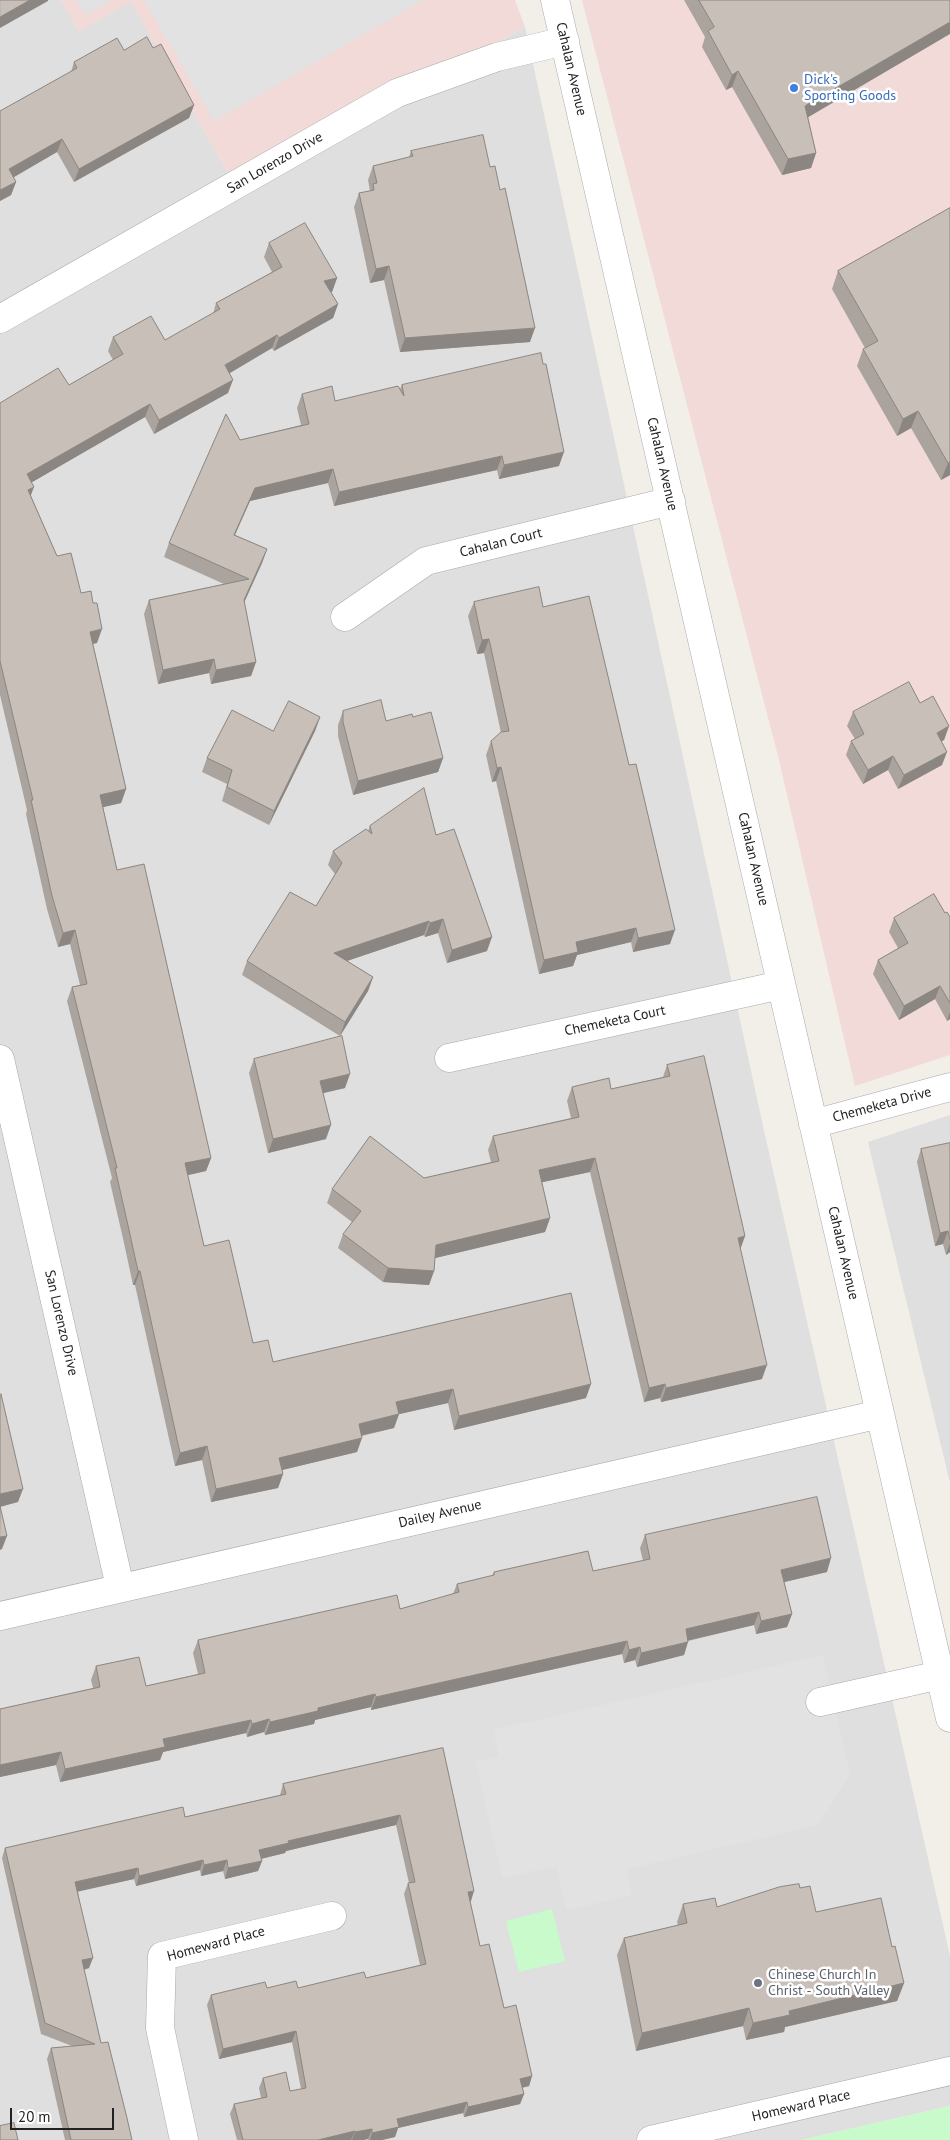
<!DOCTYPE html>
<html>
<head>
<meta charset="utf-8">
<style>
	body { margin:0 }
	#map { position:relative; width:950px; height:2140px; overflow:hidden; background:#f2efe9; font-family:"PT Sans",sans-serif }
	canvas { display:block }
	.scale { position:absolute; left:10px; top:2108px; width:104px; height:22px; box-sizing:border-box; border:2px solid #222; border-top:0; padding-left:6px; font-size:15px; line-height:18px; white-space:nowrap; color:#222; -webkit-text-stroke:4px #fff; paint-order:stroke }
</style>
</head>
<body>
<div id="map">
<canvas width="950" height="2140"></canvas>
<div class="scale">20 m</div>
</div>
<script>
const ctx = document.querySelector('canvas').getContext('2d');
ctx.lineJoin = 'round';
function fill(path, color) { ctx.fillStyle = color; ctx.fill(path, 'evenodd'); }
function strokePath(path, color, width, dash) { ctx.strokeStyle = color; ctx.lineWidth = width; ctx.lineCap = dash ? 'butt' : 'round'; ctx.setLineDash(dash || []); ctx.stroke(path); }
function label(font, color, halo, rows, align = 'center') {
  ctx.font = font + ' "PT Sans",sans-serif'; ctx.lineWidth = 5; ctx.setLineDash([]); ctx.textBaseline = 'middle'; ctx.strokeStyle = halo; ctx.fillStyle = color; for (const [text, x, y, turn = 0] of rows) {
    ctx.save(); ctx.translate(x, y); ctx.rotate((+turn || 0) * Math.PI / 180); ctx.textAlign = isNaN(turn) ? turn : align; if (halo) ctx.strokeText(text, 0, 0); ctx.fillText(text, 0, 0); ctx.restore();
  }
}
const residential = new Path2D(`
	M0,0h61l18,31 52,-30 106,188 288,-162 238,1099 187,830v150l-149,34h-801z
	M950,1115v368l-82,-341z`);
const commercial = new Path2D(`
	M61,0h454l10,27 -288,162 -106,-187 -52,29z
	M582,0h368v1055l-95,31 -77,-330z`);
const park = new Path2D(`
	M552,1909l13,52 -46,11 -13,-51z
	M950,2106v34h-149z`);
const parking = new Path2D(`
	M76,0h36l-27,15z
	M144,0h279l-209,121z
	M823,1655l27,120 -32,50 -191,44 5,26 -66,15 -10,-44 -54,12 -26,-116 23,-5 -6,-27z`);
const minor = new Path2D(`
	M555,0l395,1718
	M0,319l397,-226 100,-36 68,-16
	M345,617l81,-56 245,-60
	M449,1058l332,-73
	M0,1059l120,528
	M813,1124l137,-37
	M0,1616l880,-202
	M820,1702l120,-27
	M184,2140l-24,-112 2,-72 170,-40
	M651,2140l299,-69`);
const wall = new Path2D(`
	M684,0h266l-142,117 8,36 -5,15 -29,7 -50,-88 -6,3 -24,-43 3,-10z
	M153,48l41,57 -5,13 -115,64 -17,-30 -44,25 3,5 -5,13 -11,6 71,-129 3,-10 50,-12z
	M411,151l119,191 -130,10 -16,-72 -14,3 -16,-76 5,-14 11,-2 -2,-11 5,-14 36,-9z
	M950,208v267l-9,5 -30,-52 -14,8 -40,-70 6,-17 2,-1 -33,-59 6,-18z
	M269,243l68,35 -5,14h-1l7,12 -5,14 -59,33 -2,-3 -43,25 -1,20 -74,41 -9,-17 -113,65 -1,14 26,60 24,37 16,50 -4,1 33,145 -5,14 -18,4 14,63 94,288 -5,13 -19,4 17,71 49,97 20,19 313,36 -132,32 -6,-27 -49,11 -5,14 -32,8 -5,16 -75,18 1,4 -5,14 -67,14 -9,-42 -27,6 -40,-181h-2l-9,-42 -14,-61 2,-4 -45,-177 5,-14 8,-2 -10,-41 -12,3 -11,-38 -21,-95 1,-4 -27,-115v-292l69,-18 44,-25 -5,-9 5,-14 52,3 48,-26 3,-11 56,-31 -8,-15z
	M402,385l157,81 -60,13 -2,-9 -163,36 -6,-23 -78,18 -15,34 32,14 -5,14 -18,39 12,60 -5,14 -40,8 -2,-11 -51,11 -14,-70 5,-14 75,-16 -60,-27 5,-14 71,-103 61,-15 -4,-17 5,-14 33,7 65,-12z
	M474,602l69,5 127,337 -37,8 -2,-10 -54,13 -4,11 -34,8 -43,-193 -4,1 -6,-27 5,-14 10,-8 -17,-80 -7,1 -9,-38z
	M920,703l29,23 -5,14 -3,1 1,24 -44,24 -10,-19 -25,14 -17,-29 5,-14 4,-2 -8,-13 6,-14z
	M343,711l43,10 27,-4 30,41 -5,14 -85,23 -15,-59v-11z
	M320,717l-5,14 -46,94 -47,-24 5,-17 -25,-12 5,-14 66,-27z
	M370,826l66,9 51,116 -40,12 -9,-30 -13,4 -1,-2 -77,26 26,16 -5,14 -28,45 -98,-61 5,-14 69,-55 19,-32 -7,-9 5,-14 35,-20z
	M945,913l5,4v102l-3,2 -12,-22 -36,21 -26,-46 5,-14 20,-12 -9,-16 5,-14z
	M254,1059l91,29 -22,5 3,46 -58,14 -19,-80z
	M667,1065l78,171 -5,13 22,130 -101,23 -1,-4 -16,4 -54,-230 -48,10 8,36 -5,14 -110,26 -1,13 -5,14 -46,-3 -45,-34 5,-14 9,-12 -25,-19 5,-14 92,-11 67,-16 -3,-12 5,-14 78,-18 -4,-17 5,-14 39,2 52,-12z
	M950,1143v109l-4,3 -3,-11 -8,2 -18,-84 4,-13z
	M645,1535l182,37 -43,10 8,32 -5,13 -31,7 -2,-9 -66,16 -4,14 -47,12 -2,-7 -11,3 -2,-9 -251,56v-3l-56,13 -1,4 -49,11 -1,-3 -17,5 -1,-4 -83,19 -3,8 -100,22 -4,-17 -56,12v-68l93,-21 -2,-8 5,-14 50,20 52,-12 -5,-21 5,-13 202,-31 53,-15 4,-10 35,-8 2,-4 99,-1 50,-10 -3,-13z
	M443,1748l27,153 10,45 24,62 28,68 -3,10 -7,2 2,6 -4,10 -56,13 -1,-4 -65,15 -3,9 -13,3h-14v-1l-5,1h-126l-7,-26 4,-10 27,-6 -2,-10 4,-10 27,13 11,-2 -9,-47 -73,17 -12,-54 4,-10 56,-7h31l68,-10 54,-13 -16,-71 4,-11h1l-13,-58 -110,26 -1,2 -24,6 1,2 -4,10 -33,8 -2,-8 -22,5 -1,-6 -64,16 -2,-7 -56,12 11,77 -5,2 17,73 31,97h-67l-18,-81 4,-11 21,-2 -31,-12 -39,-176 3,-10 180,-31 95,-22 3,-11z
	M800,1888l16,24 76,35 12,36 -7,18 -112,26 -1,5 -38,8 -3,-14 -107,25 -19,-96 7,-17 54,-13 -1,-3 6,-18 34,3z`);
const shadedWall = new Path2D(`
	M30,0h18v1l-48,27v-11z
	M950,22v12l-150,88 5,-16z
	M738,71l-6,16 -6,3 6,-15z
	M194,105l-5,13 -115,64 5,-13z
	M62,139l-5,13 -53,31 5,-14z
	M816,153l-5,15 -29,7 6,-16z
	M16,182l-5,13 -11,6v-11z
	M389,266l-5,14 -14,3 6,-14z
	M337,278l-5,14 -13,3 5,-14z
	M338,304l-5,14 -59,33 5,-13z
	M535,328l-5,14 -130,10 5,-14z
	M277,335l-5,13 -52,31 5,-14z
	M233,380l-5,13 -74,41 5,-14z
	M150,404l-5,13 -123,71 5,-14z
	M918,411l-7,17 -14,8 6,-17z
	M564,452l-5,14 -60,13 5,-14z
	M502,456l-5,14 -163,36 5,-14z
	M950,462v13l-9,5 7,-17z
	M333,469l-5,14 -78,18 -21,47 5,-13 21,-47z
	M34,487l-5,13 -1,-10z
	M267,549l-5,14 -23,51 5,-14z
	M102,629l-5,14 -12,2 5,-13z
	M489,639l-5,14 -7,1 5,-14z
	M214,659l-5,14 -51,11 5,-14z
	M256,662l-5,14 -40,8 5,-14z
	M320,717l-5,14 -46,94 5,-14z
	M949,726l-5,14 -12,7 5,-14z
	M947,752l-5,13 -44,24 6,-14z
	M893,756l-5,14 -25,14 5,-14z
	M443,758l-5,14 -85,23 5,-14z
	M501,767l-5,14 -4,1 5,-14z
	M126,789l-5,14 -26,6 5,-14z
	M443,919l-5,14 -13,4 5,-14z
	M429,921l-5,14 -95,32 5,-14z
	M636,928l-5,14 -54,13 -4,11 -34,8 5,-14 32,-18z
	M75,930l-5,14 -12,3 5,-14z
	M675,930l-5,14 -37,8 5,-14z
	M492,937l-5,14 -40,12 5,-13z
	M373,977l-5,14 -28,45 5,-14z
	M940,986l-5,13 -36,21 5,-14z
	M950,1012v7l-3,2z
	M350,1074l-5,14 -30,7 5,-14z
	M331,1125l-5,14 -58,14 5,-14z
	M211,1158l-5,13 -26,6 5,-14z
	M595,1158l-5,14 -56,12 5,-14z
	M550,1218l-5,14 -114,27 5,-14z
	M948,1231l-5,13 -8,2 5,-13z
	M745,1236l-5,14 -2,-12z
	M950,1243v9l-4,3z
	M388,1268l46,3 -5,14 -46,-3z
	M138,1271h2l-5,14h-2z
	M767,1365l-5,14 -101,23 5,-14z
	M591,1384l-5,14 -132,32 5,-14z
	M665,1384l-5,14 -16,4 5,-14z
	M453,1389l-5,14 -57,13 5,-14z
	M399,1414l-5,14 -40,9 5,-13z
	M362,1438l-5,14 -83,20 5,-14z
	M207,1446l-5,14 -27,6 5,-13z
	M283,1474l-5,14 -67,14 5,-13z
	M23,1489l-5,13 -18,5v-13z
	M7,1536l-5,13 -2,1v-13z
	M831,1558l-4,14 -51,12 5,-14z
	M759,1612l-5,13 -73,17 5,-13z
	M792,1614l-5,13 -31,7 5,-13z
	M627,1641l-5,13 -251,56 5,-13z
	M688,1642l-4,13 -47,12 4,-14z
	M640,1647l-5,13 -11,3 5,-13z
	M375,1694l-4,13 -56,13 -1,4 -49,11 5,-13 48,-14z
	M269,1719l-5,13 -17,5 5,-13z
	M251,1720l-5,13 -83,19 -3,8 -100,22 5,-13 98,-30z
	M61,1752l-5,13 -56,12v-12z
	M400,1815l-4,10 -110,26 -1,2 -29,7 3,-10 29,-9z
	M203,1860l-3,10 -64,16 3,-10z
	M227,1860l-4,11 -22,5 3,-11z
	M262,1861l-4,10 -33,8 3,-11z
	M138,1868l-4,11 -62,14 3,-11z
	M474,1891l-3,10 -7,2 4,-11z
	M93,1958l-4,10 -11,3 4,-11z
	M904,1983l-7,18 -112,26 -1,5 -38,8 7,-17 36,-12z
	M749,2008l-6,18 -107,25 6,-18z
	M296,2031l-4,11 -73,17 4,-10z
	M532,2076l-3,10 -13,3 4,-10z
	M524,2094l-4,10 -56,13 4,-10z
	M467,2102l-4,11 -65,15 -3,9 -13,3h-12l2,-7 25,-14z
	M372,2129l-4,10 -5,1h-11l3,-8z
	M355,2131l-4,9h-33z`);
const building = new Path2D(`
	M0,0h30l-30,17z
	M699,0h251v22l-145,84 11,47 -28,6 -50,-88 -6,4 -24,-44 6,-4z
	M147,37l6,11 8,-4 33,61 -115,64 -17,-30 -53,30 7,13 -16,8v-79l77,-43 -3,-6 43,-24 7,12z
	M483,135l7,32 5,-1 5,24 5,-2 30,140 -130,10 -16,-72 -13,3 -17,-76 15,-3 -1,-6 4,-1 -4,-17 40,-10 -2,-5z
	M950,208v254l-2,1 -30,-52 -15,8 -40,-70 15,-8 -40,-70z
	M305,223l32,55 -13,3 14,23 -59,34 -2,-3 -52,30 8,15 -74,40 -9,-16 -123,70 7,13 -6,3 29,66 14,-3 10,40 10,-2 2,12h4l5,26 -12,3 36,157 -26,6 17,75 27,-6 67,294 -26,5 19,83 25,-6 24,103 15,-3 5,22 298,-69 20,91 -132,32 -6,-27 -57,13 3,12 -40,10 3,14 -83,20 4,16 -67,15 -9,-43 -27,7 -40,-182h-2l-9,-41 -14,-62h2l-45,-181 15,-3 -12,-54 -12,3 -11,-37 -21,-96h2l-33,-139v-258l58,-35 11,17 54,-31 -10,-17 38,-21 14,24 55,-31 -4,-6 66,-36 -13,-24z
	M541,353l2,11h3l18,88 -60,13 -2,-9 -163,36 -6,-23 -78,19 -21,47 33,14 -23,51 12,62 -40,8 -2,-11 -51,11 -14,-70 100,-21 -80,-36 57,-129 14,26 69,-16 -7,-30 30,-8 3,15 63,-15 6,10 -2,-11z
	M539,587l4,20 46,-11 40,169 7,-1 39,166 -37,8 -2,-10 -60,14 2,10 -34,8 -43,-193 -4,1 -6,-27 10,-9 8,-1 -20,-92 -7,1 -8,-38z
	M909,682l11,21 13,-7 16,30 -12,7 10,19 -43,23 -11,-19 -25,14 -17,-29 13,-7 -11,-22z
	M381,700l5,21 26,-7 1,3 18,-5 12,46 -85,23 -15,-59v-11z
	M289,701l31,16 -46,94 -47,-24 5,-17 -25,-12 25,-48 41,21z
	M424,788l12,47 18,-6 38,108 -40,13 -9,-31 -13,4 -1,-2 -95,32 39,24 -28,45 -98,-61 43,-69 26,14 26,-43 -9,-12 33,-22 6,5 -2,-8z
	M934,894l11,19 2,-1 3,5v86l-10,-17 -36,20 -26,-46 30,-17 -14,-25z
	M342,1036l8,38 -30,7 11,44 -58,14 -19,-80z
	M704,1056l41,180 -7,2 29,127 -101,23 -1,-4 -16,4 -54,-230 -56,12 11,48 -114,27 -2,26 -46,-3 -45,-34 18,-23 -29,-22 38,-53 54,42 75,-17 -6,-25 86,-19 -7,-30 37,-9 2,11 59,-13 -3,-11z
	M950,1143v97l-2,-9 -8,2 -19,-84z
	M1,1394l22,95 -23,5v-99z
	M817,1497l14,61 -50,12 11,44 -31,7 -2,-9 -73,17 2,13 -47,11 -1,-6 -11,3 -2,-9 -251,56 -1,-3 -57,14v3l-48,11 -1,-3 -17,5 -1,-4 -88,19 2,8 -100,22 -4,-17 -61,13v-56l100,-22 -4,-21 43,-9 7,29 59,-13 -7,-33 199,-45 3,14 59,-17 -2,-8 37,-9v-3l94,-21 5,20 57,-12 -5,-24z
	M0,1506l7,30 -7,1z
	M443,1748l31,143 -6,1 12,54 9,-2 15,64 12,-3 16,71 -12,3 4,15 -56,13 -1,-5 -70,17 2,8 -27,6v-4l-17,3v-1l-37,9h-75l-9,-36 33,-7 -4,-19 23,-6 4,19 16,-3 -10,-57 -73,18 -12,-54 54,-13 2,6 29,-7 2,7 66,-16 2,6 60,-14 -18,-81 7,-1 -15,-67 -112,26 1,2 -30,7 3,11 -34,7 -1,-8 -23,5 -1,-5 -64,16 -1,-8 -63,14 18,76 -11,2 19,83 7,-1 19,76 5,22h-61l-20,-92 44,-4 -50,-21 -40,-175 178,-41 2,10 101,-23 -3,-10z
	M799,1884l1,4 10,-2 6,26 65,-14 11,49 3,-1 9,37 -115,28 1,4 -37,8 -4,-15 -107,25 -18,-95 63,-15 -4,-19 32,-6 2,9 62,-20z
	M14,2123l4,17h-18v-14z`);
const markers = [
	[794,88,5,"#3f7fe0"],
	[758,1983,5,"#6b7280"]
];
const streetNames = [
	["Cahalan Avenue",571,69,77],
	["San Lorenzo Drive",275,163,-30],
	["Cahalan Avenue",662,464,77],
	["Cahalan Court",501,543,-14],
	["Cahalan Avenue",753,859,77],
	["Chemeketa Court",615,1021,-12],
	["Chemeketa Drive",882,1105,-15],
	["Cahalan Avenue",843,1253,77],
	["San Lorenzo Drive",61,1323,77],
	["Dailey Avenue",440,1514,-13],
	["Homeward Place",216,1944,-15],
	["Homeward Place",801,2106,-13]
];
const shopNames = [
	["Dick's",804,80],
	["Sporting Goods",804,96]
];
const worshipNames = [
	["Chinese Church In",768,1975],
	["Christ - South Valley",768,1991]
];
fill(residential, '#e0dfdf');
fill(commercial, '#f2dad9');
fill(park, '#c8facc');
fill(parking, '#e2e2e2');
strokePath(minor, '#a9a9a9', 29);
strokePath(minor, '#fff', 28);
fill(wall, '#aba49e');
fill(shadedWall, '#8b8681');
fill(building, '#c7bfb8');
strokePath(building, '#8b8681', 1);
for (const [x, y, r, color] of markers) { const dot = new Path2D(); dot.arc(x, y, r, 0, 2 * Math.PI); ctx.fillStyle = color; ctx.fill(dot); strokePath(dot, '#fff', 2); }
label('14px', '#222', '#fff', streetNames);
label('14px', '#366cbe', '#fff', shopNames, 'left');
label('14px', '#5b616d', '#fff', worshipNames, 'left');
</script>
</body>
</html>
